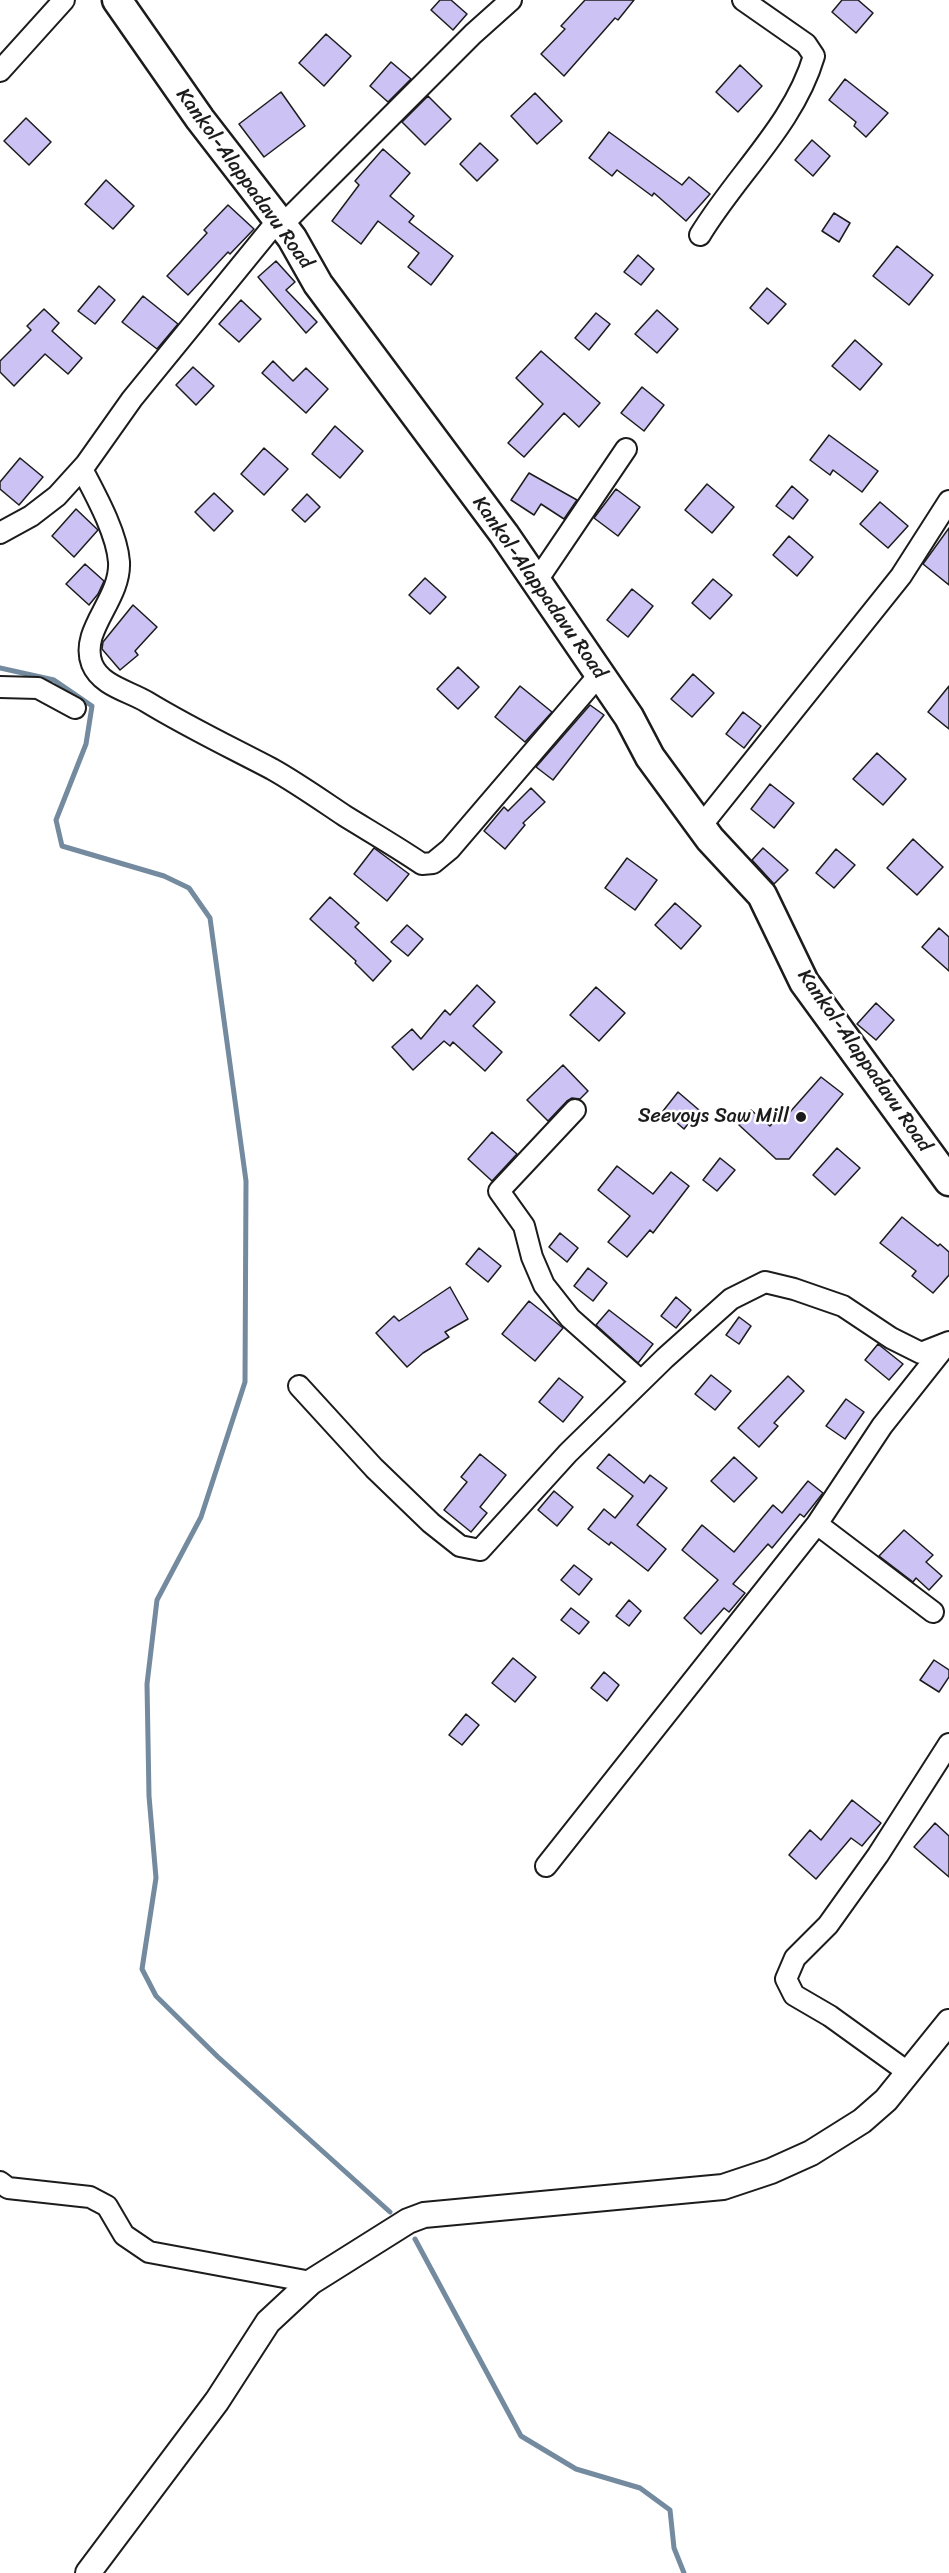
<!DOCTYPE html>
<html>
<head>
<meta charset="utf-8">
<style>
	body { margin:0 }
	canvas { display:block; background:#fff }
</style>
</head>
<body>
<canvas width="949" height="2573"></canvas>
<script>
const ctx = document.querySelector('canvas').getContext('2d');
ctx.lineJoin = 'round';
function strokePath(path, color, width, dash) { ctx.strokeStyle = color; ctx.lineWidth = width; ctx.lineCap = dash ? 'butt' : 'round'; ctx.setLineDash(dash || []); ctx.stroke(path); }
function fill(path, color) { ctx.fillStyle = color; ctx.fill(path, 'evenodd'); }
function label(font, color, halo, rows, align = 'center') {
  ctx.font = font + ' Sriracha,sans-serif'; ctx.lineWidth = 5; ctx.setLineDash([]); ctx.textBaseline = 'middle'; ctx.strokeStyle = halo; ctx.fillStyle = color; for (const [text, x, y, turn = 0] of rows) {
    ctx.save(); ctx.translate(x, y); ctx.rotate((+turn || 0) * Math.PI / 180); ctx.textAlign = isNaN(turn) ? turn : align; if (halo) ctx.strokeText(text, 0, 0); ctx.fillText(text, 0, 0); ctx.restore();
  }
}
const stream = new Path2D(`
	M0,668l54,12 38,26 -6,38 -30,76 6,26 102,30 25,12 21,30 36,263 -1,201 -44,135 -44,83 -10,84 2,112 7,82 -14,91 14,27 62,61 172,155
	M415,2239l106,197 55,33 64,19 30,22 4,38 10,25`);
const building = new Path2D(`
	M440,0h11l16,14 -14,16 -22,-20z
	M585,0h49l-16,20 -3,-2 -51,58 -23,-22 24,-25 -4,-3z
	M842,0h16l15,13 -17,20 -24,-21z
	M326,34l25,22 -27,30 -25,-23z
	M391,62l20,17 -23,23 -18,-16z
	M740,65l22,21 -24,26 -22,-20z
	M845,79l43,34 -22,24 -12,-11 2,-4 -27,-22z
	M281,92l24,34 -41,31 -25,-33z
	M535,93l27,28 -25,23 -26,-28z
	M428,96l23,23 -26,26 -23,-23z
	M26,118l25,24 -22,23 -25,-24z
	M609,132l73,53 7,-8 21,17 -24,27 -32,-28 -2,3 -35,-26 -5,6 -23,-18z
	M812,140l18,16 -17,20 -18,-16z
	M480,143l18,17 -21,21 -17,-17z
	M383,149l27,24 -20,23 24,20 -5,6 44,34 -22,29 -23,-18 11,-14 -41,-32 -17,23 -29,-23 27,-36 -4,-4z
	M106,180l28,26 -21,23 -28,-25z
	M228,205l26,24 -24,25 -2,-2 -40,43 -21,-19 40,-43 -3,-3z
	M834,213l16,10 -11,19 -17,-11z
	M897,246l36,29 -24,30 -36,-29z
	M638,255l16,14 -13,16 -17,-13z
	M276,261l19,21 -9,8 31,32 -11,11 -48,-56z
	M99,286l16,14 -20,24 -17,-13z
	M767,288l19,16 -18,20 -18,-16z
	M143,296l35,28 -21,25 -35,-27z
	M241,300l20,19 -22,23 -20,-18z
	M44,309l15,14 -7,8 30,27 -14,16 -23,-20 -31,32 -14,-14v-11l31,-31 -4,-4z
	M657,310l21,19 -21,24 -22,-19z
	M596,313l14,11 -21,26 -14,-12z
	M855,340l27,24 -22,26 -28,-24z
	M541,351l59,52 -21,24 -15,-14 -40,44 -16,-14 35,-39 -27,-26z
	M273,361l20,20 13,-13 22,21 -22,24 -44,-40z
	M193,367l21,19 -18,19 -20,-20z
	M642,387l22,18 -20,26 -23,-18z
	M335,426l28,25 -23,27 -28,-24z
	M829,435l49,36 -16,21 -29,-22 -3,5 -20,-15z
	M264,448l24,21 -24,26 -23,-21z
	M20,458l23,19 -24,28 -19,-16v-7z
	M529,473l48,27 -13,19 -23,-15 -7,11 -23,-15z
	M707,484l27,23 -22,26 -27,-23z
	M792,486l16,14 -15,19 -17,-13z
	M616,489l24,18 -22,29 -24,-18z
	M214,493l19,18 -19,20 -19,-19z
	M307,494l13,13 -15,15 -13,-12z
	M880,502l28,24 -20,22 -28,-24z
	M76,509l22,21 -24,27 -22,-21z
	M949,528v57l-26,-21z
	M789,536l24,21 -16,19 -24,-21z
	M85,564l19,17 -6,13 -9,11 -23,-21z
	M425,578l21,19 -16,17 -21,-19z
	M713,579l19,16 -22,24 -18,-16z
	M632,589l21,17 -25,31 -21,-17z
	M133,605l24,22 -22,24 3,4 -18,15 -18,-21 1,-7z
	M458,667l21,20 -21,22 -21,-20z
	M693,674l21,19 -22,24 -21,-18z
	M520,686l32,26 -27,30 -30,-25z
	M949,686v43l-21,-17z
	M590,705l14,10 -51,65 -17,-13z
	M743,712l18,14 -17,22 -18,-14z
	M877,753l29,26 -23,26 -30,-26z
	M770,784l24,19 -20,25 -23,-19z
	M531,788l14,14 -22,21 2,2 -20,24 -21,-18 20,-24 4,4z
	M913,839l30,28 -26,28 -30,-27z
	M374,848l35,26 -22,27 -33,-27z
	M763,848l25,22 -14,14 -22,-24z
	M836,849l19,16 -21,23 -18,-15z
	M627,858l30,22 -22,30 -30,-22z
	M330,897l29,26 -4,4 36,34 -18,20 -18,-18 1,-2 -46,-42z
	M675,903l26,23 -20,23 -26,-24z
	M407,925l16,14 -15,17 -17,-14z
	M939,928l10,9v34l-27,-24z
	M477,985l18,17 -22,24 29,26 -17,19 -32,-29 -3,4 -6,-5 -31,29 -21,-23 20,-18 9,10 24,-29 5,5z
	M596,987l29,26 -26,28 -29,-26z
	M876,1003l18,17 -18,20 -19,-16z
	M563,1065l25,26 -8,8 -8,-1 -5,3 -19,20 -21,-21z
	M821,1077l22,17 -54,65h-13l-37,-34 12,-15 19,16 16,-18 4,4z
	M678,1092l21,18 -15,19 -21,-18z
	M492,1132l25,22 -25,27 -24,-22z
	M837,1148l23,20 -25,27 -22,-20z
	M720,1158l15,12 -18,21 -14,-11z
	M617,1166l36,28 18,-22 18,14 -36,47 -3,-3 -23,27 -19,-15 22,-26 -32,-26z
	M902,1217l36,29 2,-2 9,8v23l-16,18 -21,-17 4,-5 -36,-28z
	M560,1233l18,15 -11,14 -18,-15z
	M479,1248l22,18 -13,16 -22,-18z
	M588,1268l19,15 -14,18 -19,-15z
	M450,1287l18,32 -23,13 4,5 -26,16 -16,14 -31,-34 18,-17 5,5z
	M676,1297l15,13 -15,18 -15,-12z
	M529,1301l34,27 -28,33 -33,-27z
	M609,1310l44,34 -15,19 -42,-38z
	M739,1317l12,9 -12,18 -13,-9z
	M878,1344l25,20 -14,16 -24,-20z
	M711,1375l20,16 -16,19 -20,-16z
	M788,1376l16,15 -30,32 4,3 -19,21 -21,-19z
	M559,1378l24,19 -20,25 -24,-20z
	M846,1399l18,13 -19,27 -19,-13z
	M480,1454l26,21 -26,32 7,6 -16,19 -27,-22 23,-28 -6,-5z
	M609,1454l35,29 6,-8 17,13 -30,37 29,24 -18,22 -37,-29 -2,3 -21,-16 16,-20 11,9 18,-22 -36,-28z
	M734,1457l23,21 -23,24 -23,-21z
	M808,1481l15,12 -19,24 -4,-3 -28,34 -4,-4 -35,40 12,9 -16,19 -5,-4 -23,26 -17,-16 34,-38 -36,-30 20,-25 32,27 39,-47 9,8z
	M554,1491l19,16 -16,19 -19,-16z
	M904,1530l29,25 -7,7 16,14 -13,14 -13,-12 -3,4 -34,-26z
	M574,1565l18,14 -13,16 -18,-15z
	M629,1600l12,11 -12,15 -13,-10z
	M571,1608l18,14 -10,12 -18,-14z
	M513,1658l23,19 -21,25 -23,-19z
	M934,1660l15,10v7l-10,15 -19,-12z
	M604,1672l15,13 -12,16 -16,-13z
	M466,1714l13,11 -17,20 -13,-10z
	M852,1800l29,23 -19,23 -11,-8 -35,41 -27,-24 21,-25 11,10z
	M935,1823l14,13v41l-35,-30z`);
const minor = new Path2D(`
	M0,71l64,-71
	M282,225l191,-191 38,-34
	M700,235c37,-61 94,-111 114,-179l-8,-12 -63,-44
	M82,469c13,25 35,64 37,93 2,38 -40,68 -27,102 9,22 37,27 55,38 41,25 83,45 125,67 25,14 49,31 73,47 26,16 52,31 77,48l11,-1 17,-14 149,-174
	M0,533l31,-17 26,-20 29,-32 46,-65 146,-179
	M536,582l90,-133
	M0,687l38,1 37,20
	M701,826l200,-250 48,-75
	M575,1110l-76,81 25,35 8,31 12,28 26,33 71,63
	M299,1386l75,82 57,55 29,23 20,4 88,-97 97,-95 66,-59 34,-17 29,7 49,17 48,32 30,15 28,-11
	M817,1524l116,88
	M546,1866l271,-342 65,-98 65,-82
	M909,2073l-79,-57 -36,-21 -8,-16 9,-21 33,-33 50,-70 71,-111
	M0,2182l8,6 82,9 17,9 17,29 25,17 162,30`);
const tertiary = new Path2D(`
	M88,2573l129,-172 51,-79 43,-40 97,-61 16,-6 299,-28 48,-16 40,-18 51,-32 24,-21 63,-78`);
const secondary = new Path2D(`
	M117,0l83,119 92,119 26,46 186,250 125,183 21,40 60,82 52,56 42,87 145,199`);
const markers = [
	[801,1117,6,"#1c1c1c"]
];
const streetNames = [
	["Kankol-Alappadavu Road",244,179,54],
	["Kankol-Alappadavu Road",539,588,55],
	["Kankol-Alappadavu Road",864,1061,55]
];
const poiNames = [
	["Seevoys Saw Mill",789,1117]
];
strokePath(stream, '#738a9f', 5);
fill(building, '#cdc2f4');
strokePath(building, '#1c1c1c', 1.5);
strokePath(minor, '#1c1c1c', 24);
strokePath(tertiary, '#1c1c1c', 28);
strokePath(secondary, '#1c1c1c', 33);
strokePath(minor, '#fff', 20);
strokePath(tertiary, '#fff', 24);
strokePath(secondary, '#fff', 28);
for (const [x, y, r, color] of markers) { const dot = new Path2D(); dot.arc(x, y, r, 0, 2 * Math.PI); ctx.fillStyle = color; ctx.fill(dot); strokePath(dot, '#fff', 2); }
label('20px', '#1c1c1c', '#fff', streetNames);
label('20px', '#1c1c1c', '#fff', poiNames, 'right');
</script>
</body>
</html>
